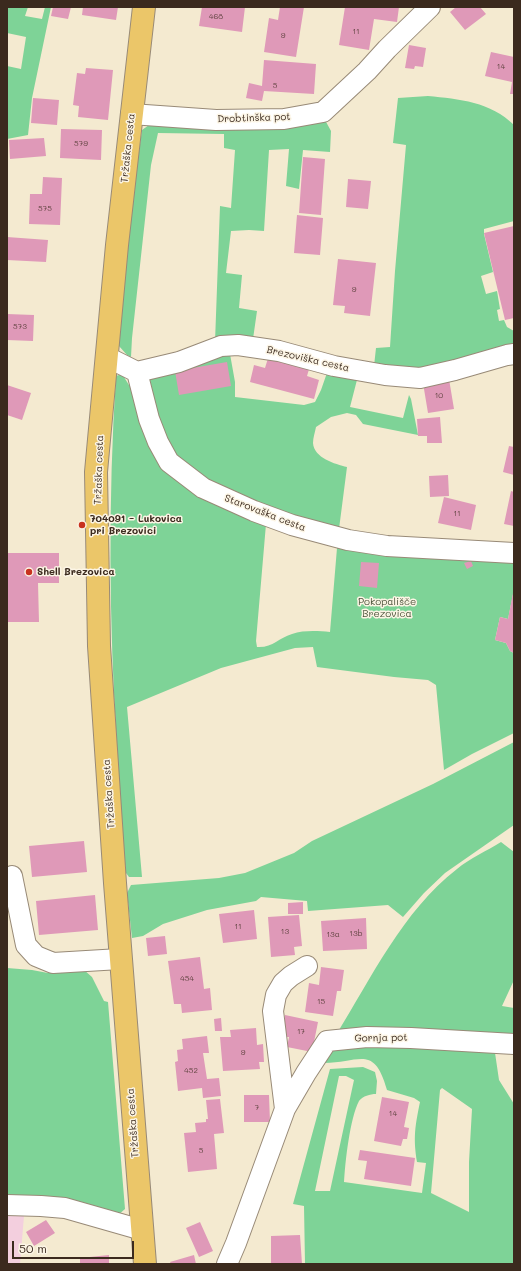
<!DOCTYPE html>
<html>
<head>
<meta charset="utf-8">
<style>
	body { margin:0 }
	#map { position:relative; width:521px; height:1271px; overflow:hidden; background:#f4ead0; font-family:Mali,sans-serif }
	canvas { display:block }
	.frame { position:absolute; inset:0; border:8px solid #3b2a1e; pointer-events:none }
	.scale { position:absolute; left:12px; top:1241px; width:122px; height:18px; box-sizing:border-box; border:2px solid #3b2a1e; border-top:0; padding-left:5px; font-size:12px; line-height:14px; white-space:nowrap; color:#3b2a1e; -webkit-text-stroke:3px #fcf5e5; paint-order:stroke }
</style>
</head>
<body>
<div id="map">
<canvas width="521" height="1271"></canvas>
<div class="frame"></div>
<div class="scale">50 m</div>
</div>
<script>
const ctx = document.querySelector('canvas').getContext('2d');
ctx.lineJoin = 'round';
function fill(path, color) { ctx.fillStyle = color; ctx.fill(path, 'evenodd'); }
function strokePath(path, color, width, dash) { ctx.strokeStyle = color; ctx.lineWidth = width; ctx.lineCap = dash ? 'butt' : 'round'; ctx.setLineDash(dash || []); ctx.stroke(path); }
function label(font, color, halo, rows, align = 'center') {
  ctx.font = font + ' Mali,sans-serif'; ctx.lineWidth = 3; ctx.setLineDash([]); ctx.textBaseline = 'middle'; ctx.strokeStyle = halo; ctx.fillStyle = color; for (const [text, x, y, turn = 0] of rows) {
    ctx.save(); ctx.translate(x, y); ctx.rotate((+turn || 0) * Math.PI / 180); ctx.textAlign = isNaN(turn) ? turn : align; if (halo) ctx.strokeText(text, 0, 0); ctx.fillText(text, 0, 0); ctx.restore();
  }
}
const built = new Path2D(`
	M7,1216h17l-4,48h-13z`);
const green = new Path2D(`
	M8,7h20l-3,9 17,3 3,-12h6l-19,91 -4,37 -21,4v-73l14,3 5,-32 -19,-4z
	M428,96c31,3 63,6 86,29v96l-30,8v5l9,38 -12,4 5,18 11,-3 3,18 -3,1 2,11 5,-1 3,7 7,4v13c-36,12 -79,29 -118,25 -7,0 -15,-2 -22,-3l2,-18 14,-1 5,-76 11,-126 -13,-2 5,-45z
	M325,120l6,11 -1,21 -27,-2 -4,39 -13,-3 3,-37 -20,1 -5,81 -15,-1 -18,1 -5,42 16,2 -3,33 18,3 -4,28 -38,3 5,-136 11,2 4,-58 -11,-2v-14l-66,-1 -7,32 -19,173 -1,19 -4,-2 -8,-9 1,-23 14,-135 8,-58 7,-5z
	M230,354l5,28v15l69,8 11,-3 6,-12 7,-20 30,6 -8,31 53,11 6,-23 2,4 7,36 -55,-11 -7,-9 -9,-2 -16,4 -15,10c-1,5 -3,11 -3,16 1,15 22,21 34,24l-8,62 -36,-7 -83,-34 -46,-33 -12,-20 -14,-52 4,-7 54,-20z
	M122,374l12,19 17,50 115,81 -10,117 1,6c16,1 21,-9 35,-13 12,-4 26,-3 38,-2l7,-84 113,11 64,4v27l-6,29 -8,-2 -5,23 11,3 4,8 4,2v80l-42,21 -28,16 -8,-85 -8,-5 -34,-3 -77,-10 -4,-20 -18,1 -74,20 -94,39 15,170h-13l-3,-4c-5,-43 -7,-85 -9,-127 -8,-124 -9,-247 -1,-370z
	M514,742v83l-69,48 -21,20 -21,24 -15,-12 -80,6 -1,-10 -46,-4 -5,4 -49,9 -44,14 -20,12 -11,2 -5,-45 4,-8 88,-7 26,-5 49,-20 18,-12 121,-57z
	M501,842l13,10v128l-12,26 12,2v31l-178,-4c36,-58 66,-123 121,-166 13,-11 30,-18 44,-27z
	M7,968l25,2 16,3 36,-3 8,7 12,24 4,1 17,207 -7,6 -51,-15 -41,-5 -19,1z
	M381,1040l113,6 5,34 15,24v160h-209l-1,-58 -11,-2 37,-135 33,-2 12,5 2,9 -1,13c-6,0 -13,2 -17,7 -9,17 -14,61 -15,81l78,11 4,-30 -9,-1c-4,-24 -2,-36 3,-60l-6,-4 -27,-8c-13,-46 -27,-27 -63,-27l7,-13zM339,1076h7l8,4 -24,111h-15zM442,1088l30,21 -3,53v50l-38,-19 9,-103z`);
const building = new Path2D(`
	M53,7h18l-3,12 -17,-3z
	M83,7h35l-2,13 -34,-5z
	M202,7h43l-3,25 -43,-6z
	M280,7h24l-8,50 -32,-5 5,-34 9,2z
	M345,7h54l-2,15 -23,-3 -5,31 -30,-5z
	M456,7h24l6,7 -21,16 -15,-18z
	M409,45l17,3 -3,19 -8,-1 -1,3 -9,-1z
	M491,52l23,5v37h-4l2,-12 -27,-6z
	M264,60l52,4 -2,30 -50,-3 -2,10 -16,-3 3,-15 13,3z
	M86,68l27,2 -5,50 -30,-3 1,-11 -6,-1 4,-32 8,1z
	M33,98l26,2 -2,25 -26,-2z
	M61,129l41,1 -1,30 -41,-2z
	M44,138l2,18 -36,3 -1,-19z
	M303,157l22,2 -4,56 -22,-2z
	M43,177l19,1 -2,47 -31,-1 1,-30h12z
	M348,179l23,2 -3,28 -22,-2z
	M297,215l26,3 -3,37 -26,-2z
	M514,226v92l-9,2 -21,-87z
	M7,237l41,3 -2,22 -39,-2z
	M338,259l38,4 -6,53 -26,-3 1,-7 -12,-1z
	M7,314l27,1 -1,26 -26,-1z
	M269,355l41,11 -3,10 12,4 -5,19 -64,-17 4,-17 11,3z
	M227,362l4,24 -52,9 -4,-24z
	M449,379l5,30 -26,4 -5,-30z
	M7,385l24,8 -9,27 -15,-5z
	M440,417l2,26h-15v-7h-9l-1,-17z
	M509,446l5,1v28l-11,-3z
	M448,475l1,21 -19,1 -1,-21z
	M511,491l3,1v34l-10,-2z
	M444,497l32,8 -5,25 -33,-7z
	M8,553h51v30h-21l1,39h-32v-22h1z
	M471,561l2,5 -6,3 -3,-6z
	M361,562l18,1 -2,25 -18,-2z
	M513,593h1v60l-4,-2 -4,-8 -11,-3 5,-23 8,2z
	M84,841l3,31 -55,5 -3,-31z
	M95,895l3,35 -59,5 -3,-34z
	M303,902v12h-15v-11z
	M254,910l3,29 -34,4 -4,-29z
	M299,915l3,31 -8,1 1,8 -24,2 -3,-40z
	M366,918l1,31 -44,2 -2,-30z
	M165,936l2,18 -19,2 -2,-18z
	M200,957l4,32 6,-1 2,22 -30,3 -1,-9h-7l-6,-43z
	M321,967l23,3 -3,21h-4l-4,25 -28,-4 4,-29 10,2z
	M285,1015l33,7 -6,30 -25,-5 2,-10h-4l1,-10 -3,-1z
	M221,1018l1,13h-7l-1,-12z
	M256,1028l1,17 6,-1 1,18h-5l1,7 -37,2 -3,-34h11l-1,-7z
	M207,1036l2,17h-6l4,26 12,-1 2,18 -18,2 -1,-10 -24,3 -3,-29 3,-1 -1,-11 6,-1 -1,-10z
	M244,1095h25l1,27h-26z
	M382,1097l27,5 -5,25 5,1 -2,11h-4l-2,7 -27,-5z
	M220,1099l4,34 -10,1 3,35 -29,3 -4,-39 12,-1 -1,-9 11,-1v-3h2l-2,-19z
	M360,1150l55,8 -4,28 -47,-7 3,-18 -9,-1z
	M46,1220l9,13 -21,13 -8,-14z
	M200,1222l13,29 -14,6 -13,-29z
	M300,1235l2,29h-31v-28z
	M109,1255v9h-29v-6z
	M194,1255l2,9h-25l-1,-2z`);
const minor = new Path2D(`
	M131,114l85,6 68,-1 39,-7 44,-41 20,-22 43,-42
	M107,357l30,15 42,-10 42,-16 17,-1 41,6 55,15 51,9 35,3 35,-8 52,-15 7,-1
	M137,372l12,47 9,23 11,20 34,26 51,23 38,14 56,15 39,6 127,7
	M12,876l14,69 10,11 17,7 67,-4
	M285,1109l-12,-98 3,-16 7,-12 8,-7 16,-10
	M7,1205l34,1 24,2 77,22
	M227,1264l9,-21 49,-134 21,-36 21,-32 40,-4 44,1 103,6`);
const major = new Path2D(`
	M144,7l-27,238 -21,227 3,174 16,237 30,381`);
const markers = [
	[82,525,4,"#c8321e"],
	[29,572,4,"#c8321e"]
];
const numberNames = [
	["468",216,17],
	["11",356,32],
	["9",283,36],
	["14",501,67],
	["5",275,86],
	["579",81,144],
	["575",45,209],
	["9",354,290],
	["573",20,327],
	["10",439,396],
	["11",457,514],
	["11",238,927],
	["13",285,932],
	["13b",356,934],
	["13a",333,935],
	["454",187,979],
	["15",321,1002],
	["17",301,1032],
	["9",243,1053],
	["452",191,1071],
	["7",257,1108],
	["14",393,1114],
	["5",201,1151]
];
const streetNames = [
	["Drobtinška pot",254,118,-2],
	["Tržaška cesta",128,148,-84],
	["Brezoviška cesta",308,359,13],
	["Tržaška cesta",99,470,-88],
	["Starovaška cesta",265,513,21],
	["Tržaška cesta",109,794,-94],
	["Gornja pot",381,1038,-1],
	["Tržaška cesta",133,1123,-94]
];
const poiNames = [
	["704091 ~ Lukovica",90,519],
	["pri Brezovici",90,531],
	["Shell Brezovica",37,572]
];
const parkNames = [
	["Pokopališče",387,602],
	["Brezovica",387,614]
];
fill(built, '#f3cfde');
fill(green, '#7ed397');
fill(building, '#df99b8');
strokePath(minor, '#988a77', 22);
strokePath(major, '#988a77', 24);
strokePath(minor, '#fff', 20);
strokePath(major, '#ebc669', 22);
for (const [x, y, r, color] of markers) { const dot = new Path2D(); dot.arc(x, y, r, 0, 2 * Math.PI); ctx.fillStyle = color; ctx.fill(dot); strokePath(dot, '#fcf5e5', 1.5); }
label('8px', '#644644', null, numberNames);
label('10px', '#3b2a1e', '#fcf5e5', streetNames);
label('bold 10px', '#3b2a1e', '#fcf5e5', poiNames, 'left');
label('10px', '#4c543c', '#fcf5e5', parkNames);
</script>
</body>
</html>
